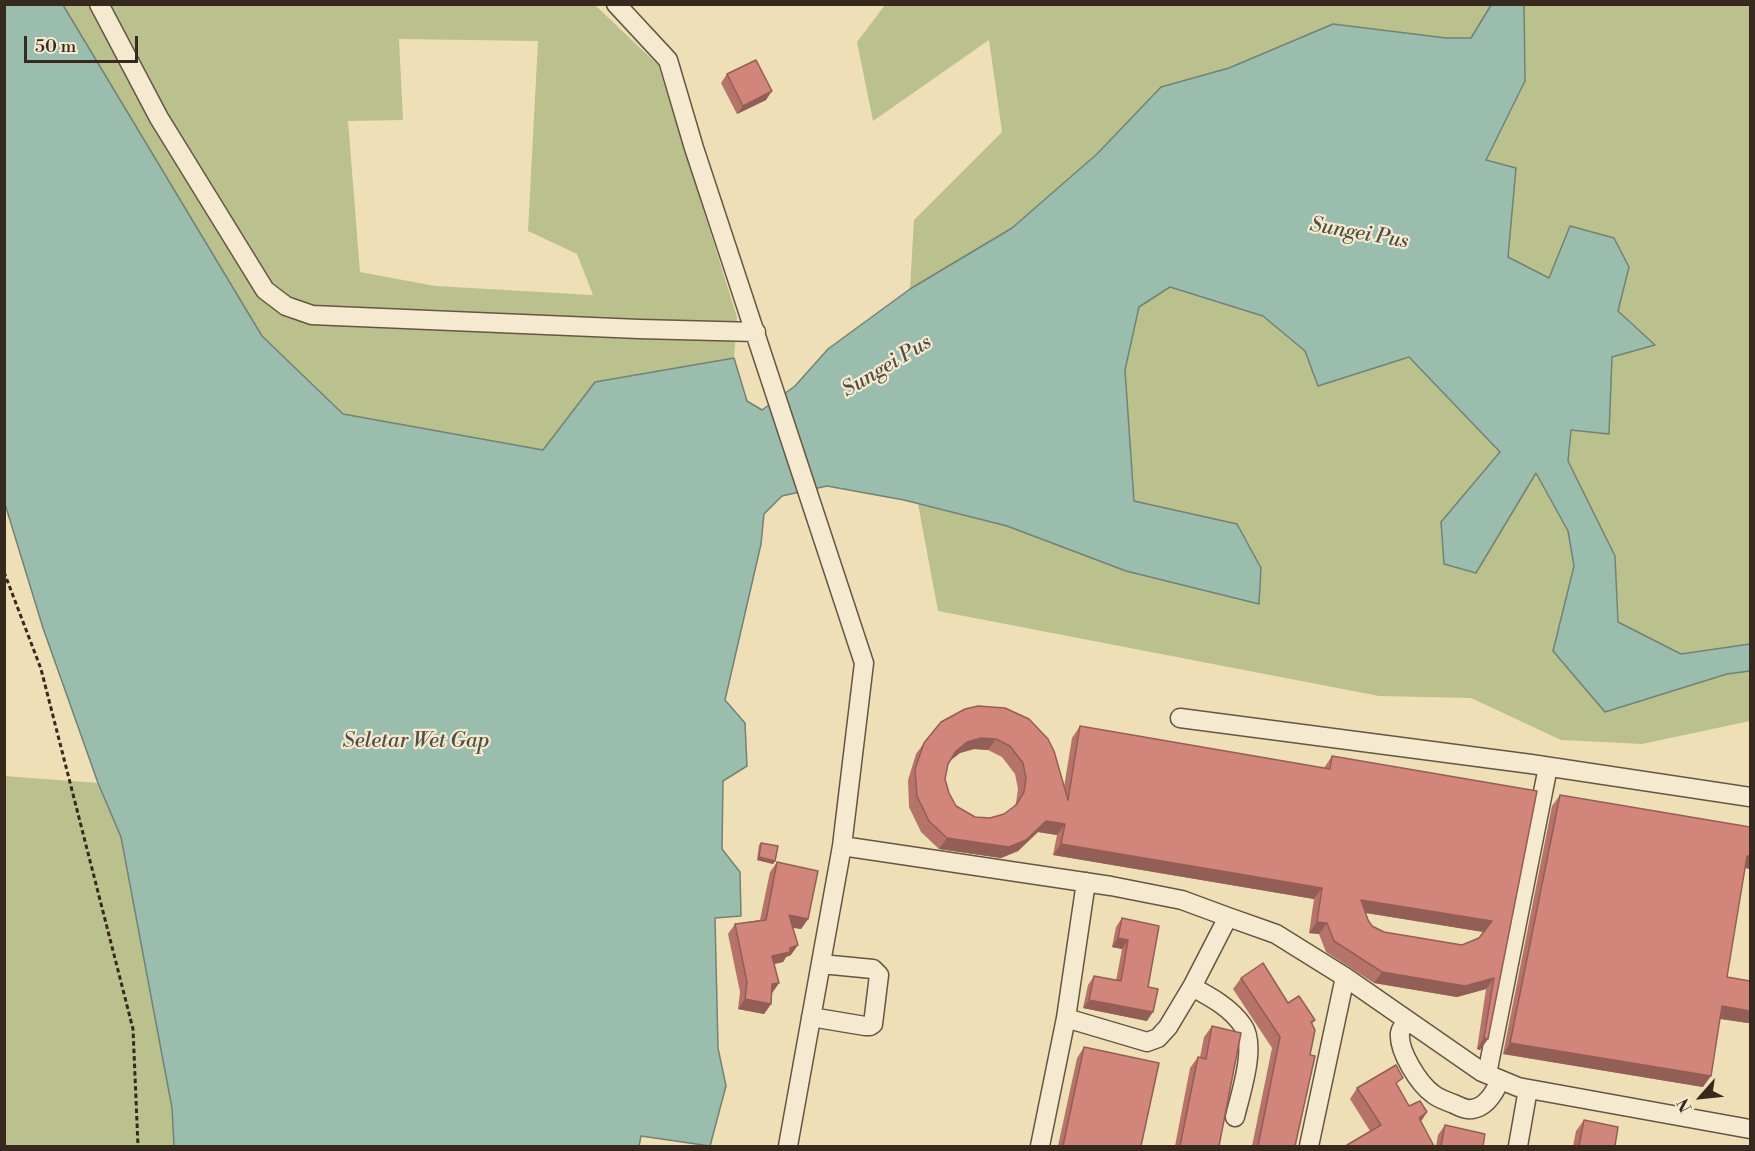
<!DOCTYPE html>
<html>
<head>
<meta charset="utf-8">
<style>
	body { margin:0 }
	#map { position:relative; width:1755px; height:1151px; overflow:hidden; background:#efdfb6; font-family:"Libre Bodoni",serif }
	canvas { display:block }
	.frame { position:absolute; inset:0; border:6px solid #37291e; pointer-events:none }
	.north { position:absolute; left:1671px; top:1067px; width:60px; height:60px; -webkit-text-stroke:4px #f5ead0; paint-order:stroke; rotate:243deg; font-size:16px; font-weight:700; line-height:24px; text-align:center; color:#37291e }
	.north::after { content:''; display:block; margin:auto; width:21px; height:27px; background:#37291e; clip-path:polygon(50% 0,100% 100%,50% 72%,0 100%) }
	.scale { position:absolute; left:24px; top:36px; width:114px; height:27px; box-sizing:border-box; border:3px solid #37291e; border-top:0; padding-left:8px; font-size:18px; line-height:21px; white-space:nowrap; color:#37291e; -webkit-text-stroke:4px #f5ead0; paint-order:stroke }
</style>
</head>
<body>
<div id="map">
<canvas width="1755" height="1151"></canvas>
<div class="frame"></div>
<div class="north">N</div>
<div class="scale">50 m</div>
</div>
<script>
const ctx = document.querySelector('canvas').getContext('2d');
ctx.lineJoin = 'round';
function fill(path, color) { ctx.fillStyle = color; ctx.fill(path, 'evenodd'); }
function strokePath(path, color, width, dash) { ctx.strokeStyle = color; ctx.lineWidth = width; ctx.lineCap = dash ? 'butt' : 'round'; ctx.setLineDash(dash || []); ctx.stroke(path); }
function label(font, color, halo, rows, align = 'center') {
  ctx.font = font + ' "Libre Bodoni",serif'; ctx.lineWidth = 4.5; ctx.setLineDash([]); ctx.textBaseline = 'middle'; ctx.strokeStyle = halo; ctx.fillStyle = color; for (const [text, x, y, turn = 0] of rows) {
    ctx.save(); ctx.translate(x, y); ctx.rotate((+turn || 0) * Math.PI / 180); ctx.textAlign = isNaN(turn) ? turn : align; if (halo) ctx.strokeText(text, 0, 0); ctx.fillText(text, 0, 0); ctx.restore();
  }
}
const green = new Path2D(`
	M63,5h532l63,60 79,252 -3,41 -139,24 -52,68 -200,-36 -81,-78zM399,39l139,2 -10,190 49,23 16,41 -158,-9 -75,-14 -12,-151 55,-1z
	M885,5h606l-20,33h-25l-217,30 -68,19 -64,67 -85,74 -102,61 4,-69 88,-88 -13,-92 -116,81 -16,-79z
	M1524,5h226v639l-69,10 -63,-32 -3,-66 -47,-95 3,-32 38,5 3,-77 43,-12 -37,-34 11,-44 -80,11 -41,-21 8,-89 -30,-8 39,-78z
	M1171,287l92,29 42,35 13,35 91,-29 92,95 -60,70 35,51 60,-100 32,58 6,35 -21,85 174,23 23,-3v50l-108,23 -81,-4 -90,-42 -92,-2 -441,-85 -20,-107 89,22 230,-2 -103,-23 -9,-131 14,-63z
	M4,776l94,7 23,54 51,271 2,38h-169z`);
const water = new Path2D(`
	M4,5h59l199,331 81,78 200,36 52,-68 139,-24 13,43 15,9 33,-24 33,-37 82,-60 102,-61 85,-74 64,-67 68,-19 104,-44 113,14h25l20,-33h33l1,76 -39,79 30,8 -8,89 41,21 21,-52 44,12 15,29 -11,44 37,34 -43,12 -3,77 -38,-4 -3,31 47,95 3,66 63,32 69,-10v27l-23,3 -122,38 -52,-61 21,-85 -6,-35 -32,-58 -60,100 -32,-9 -3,-42 59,-70 -91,-95 -91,29 -13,-35 -42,-35 -93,-29 -31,20 -14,63 9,131 103,23 24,44 -2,36 -133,-33 -119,-45 -103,-26 -77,-14 -45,10 -18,18 -3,30 -36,156 20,23 2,43 -24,15 -1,68 18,23 1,44 -26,2 3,130 8,38 -16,60 -69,-10 -2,10h-465l-2,-38 -51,-271 -23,-54 -55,-155 -38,-124z`);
const path = new Path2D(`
	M4,572l37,97 92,360 5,117`);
const minor = new Path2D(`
	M99,4l60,114 106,172 21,16 26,9 327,14 117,3
	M616,4l52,56 26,88 170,515 -22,183 -54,300
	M1180,718l351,46 219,33
	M842,846l269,40 71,14 46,17 48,17 69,43 137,95 36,15 232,42
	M1192,987c19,10 39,21 51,39 14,20 -3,69 -8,91
	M811,1017l54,9h5l3,-2 6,-49 -6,-6 -52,-5
	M1066,1018l81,24 11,-4 10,-11 24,-40 36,-70
	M1408,1021c-4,4 -7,7 -8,12 -2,18 19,51 33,61 6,5 14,7 21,10 6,3 12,6 18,5 15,-2 23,-17 28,-29
	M1487,1074l61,-307
	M1040,1146l26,-128 20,-136
	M1309,1146l36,-169
	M1518,1146l10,-57`);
const wall = new Path2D(`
	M727,74l39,26 -29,14 -16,-31z
	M965,709l99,78 8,-49 8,-12 244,42 8,-12 205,35 -49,248 -8,11 -3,-1 9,-60 -29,8 -83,-14 -48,-31 -7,-18 -10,-1 5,-34 -261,-44 4,-20 -19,-3 -20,19 -17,7 -62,-9 -18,-17 -12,-25 -1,-27 8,-26 8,-11zM974,749l14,1 14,7 13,17 3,15 -2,14 -2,4 -10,7 -14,4 -15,-1 -19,-11 -7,-13 -4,-14 3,-15 2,-3 10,-8zM1366,913l117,19 -4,6 -17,7 -78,-13 -12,-6 -4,-6z
	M1560,795l190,74 -5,-1 -18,109 23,4v42h-2l-28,-4 -17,68 -200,-33 49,-248z
	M761,843l14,18 -2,3 -16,-4 2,-15z
	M777,862l31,57 -7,10 -8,-1 -2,27 -5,2 -3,5 -9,2 5,19 -7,10 -1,11 -7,10 -26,-5 2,-17 -12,-58 7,-10 25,-4 10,-48z
	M1122,918l26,69 -1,34 -64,-13 5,-23 6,-9 22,5 6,-32 -10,-2 4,-20z
	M1241,978l47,25 27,17 -3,4 -2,31 -15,91h-43l20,-98 -39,-59z
	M1212,1026l7,120h-44l15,-78 8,-11h2l4,-20z
	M1084,1047l57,99h-83l19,-88z
	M1398,1085l11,21 18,6 -6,9 13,25h-88l1,-1 23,-14 -20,-32 7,-11z
	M1584,1120l31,26h-42l3,-15z
	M1445,1125l38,21h-47l2,-11z`);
const shadedWall = new Path2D(`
	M772,91l-6,9 -29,14 6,-8z
	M981,738l15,1 -8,11 -14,-1 -14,4 -12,9 8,-11 11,-9z
	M1046,821l19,3 -8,11 -19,-3 -20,19 -17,7 -62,-9 8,-11z
	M1061,844l261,44 -8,11 -261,-44z
	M1747,856h3v13l-11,-2z
	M759,857l16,4 -2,3 -16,-4z
	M1361,900l131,21 -8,11 -130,-21z
	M789,915l19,4 -7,10 -19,-4z
	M1317,922l10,1 -8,11 -10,-1z
	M1118,938l10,2 -6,9 -10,-2z
	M798,945l-7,10 -5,2 -3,5 -18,4 7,-10z
	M1382,972l112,6 -8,11 -29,8 -83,-14z
	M779,983l-7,10v-9z
	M745,999l26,5 -7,10 -26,-5z
	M1089,1000l64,12 -6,9 -64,-13z
	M1722,1006l28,5v12h-2l-33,-5z
	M1484,1038l4,1 -8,11 -3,-1z
	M1510,1043l201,33 -8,11 -200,-33z
	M1427,1112l-7,11 -1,-5z`);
const building = new Path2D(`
	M756,60l16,31 -29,15 -16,-32z
	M978,706l27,2 24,11 19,20 6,12 14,49 12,-74 250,43 2,-13 205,35 -49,248 -4,-1 10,-60 -29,8 -83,-14 -48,-31 -7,-18 -10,-1 5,-34 -261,-44 4,-20 -19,-3 -20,19 -17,7 -62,-9 -18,-17 -12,-25 -2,-27 9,-26 17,-21 24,-13zM981,738l15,1 14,7 13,17 3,15 -2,14 -8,13 -12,9 -14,4 -15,-1 -19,-11 -7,-13 -4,-14 3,-15 8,-13 11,-9zM1361,900l131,21 -13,17 -17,7 -78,-13 -12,-6 -4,-6z
	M1560,795l190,32v29h-3l-20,121 23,4v30l-28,-5 -11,70 -201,-33z
	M761,843l17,3 -3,15 -16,-4z
	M777,862l41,9 -10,48 -19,-4 9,30 -8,3v4l-18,4 7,27 -7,1 -1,20 -26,-5 2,-17 -12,-58 31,-4z
	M1122,918l37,8 -11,61 10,2 -5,23 -64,-12 5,-24 27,5 7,-41 -10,-2z
	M1263,963l25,40 11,-7 16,24 -4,2 4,8 -5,25 5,1 -20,90h-37l22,-109 -39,-59z
	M1212,1026l29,7 -22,113h-39l18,-89 8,2z
	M1084,1047l75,16 -18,83h-78z
	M1396,1065l7,13 -7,5 13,23 11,-5 7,11 -8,6 15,28h-85l-2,-1 34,-20 -24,-37z
	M1584,1120l34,7 -3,19h-36z
	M1445,1125l40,9 -2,12h-42z`);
const waterNames = [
	["Sungei Pus",1359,234,10],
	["Sungei Pus",887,367,-31],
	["Seletar Wet Gap",416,742]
];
fill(green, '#bbc18d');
fill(water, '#9abdae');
strokePath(water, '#728274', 1.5);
strokePath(minor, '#655644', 21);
strokePath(path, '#37291e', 3, [4.5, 3]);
strokePath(minor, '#f5ead0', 18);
fill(wall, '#b5736a');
fill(shadedWall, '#935e56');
fill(building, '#d2867b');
strokePath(building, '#935e56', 1.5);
label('italic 21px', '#504e42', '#f5ead0', waterNames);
</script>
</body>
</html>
